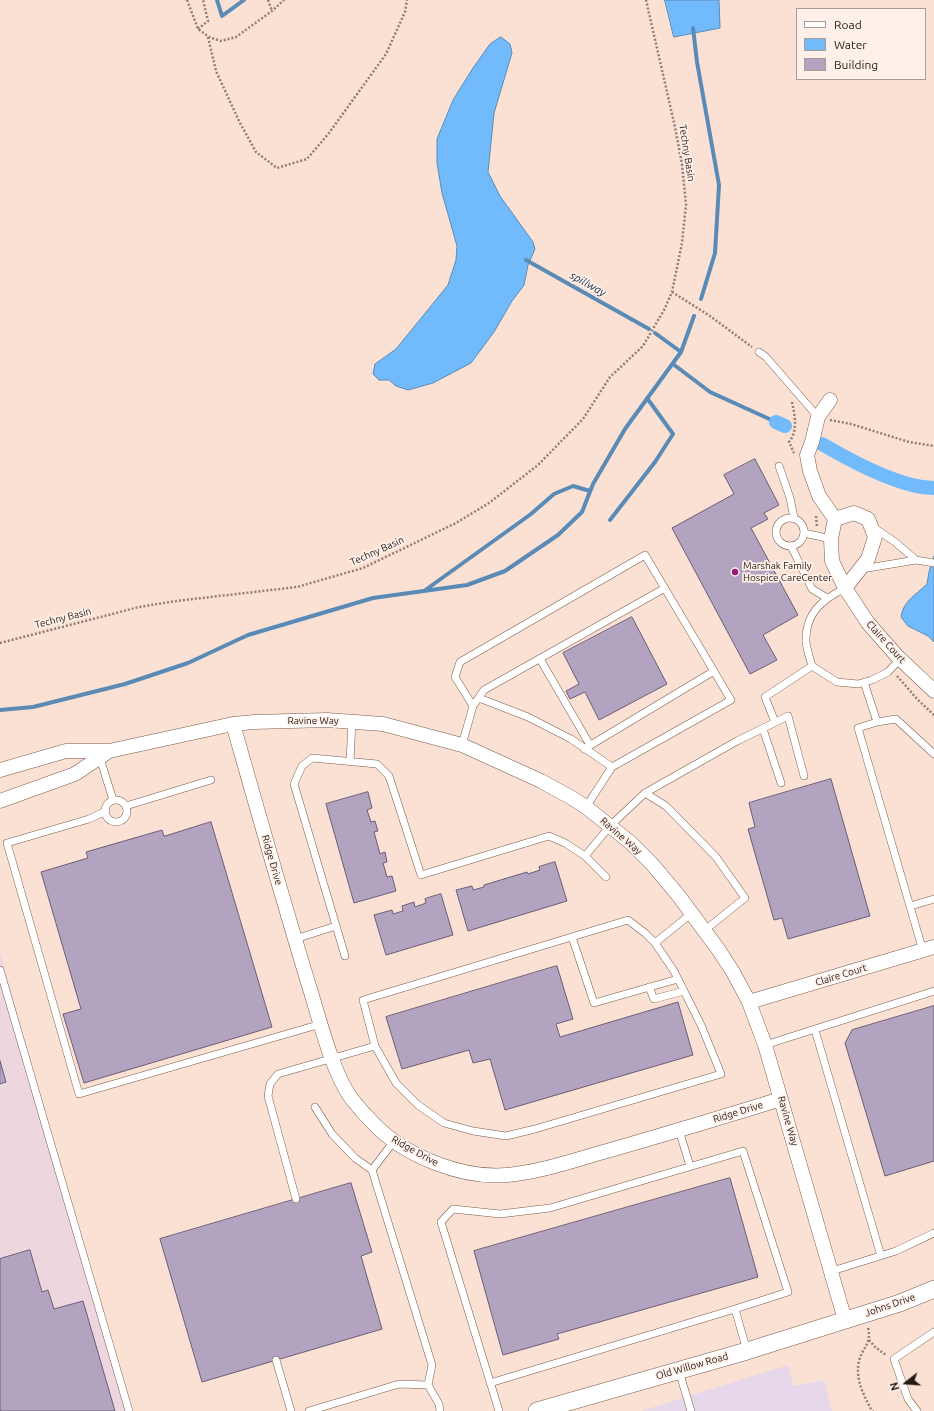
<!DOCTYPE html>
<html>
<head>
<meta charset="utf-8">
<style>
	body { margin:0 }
	#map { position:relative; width:934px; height:1411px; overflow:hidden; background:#fbe1d3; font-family:Ubuntu,sans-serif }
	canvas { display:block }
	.legend { position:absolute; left:796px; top:8px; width:130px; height:72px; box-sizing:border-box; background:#fff1ea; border:1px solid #a89b94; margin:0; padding:5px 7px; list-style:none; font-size:12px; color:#251a14 }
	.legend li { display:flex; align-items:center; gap:8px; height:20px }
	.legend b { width:20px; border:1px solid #a89b94 }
	.north { position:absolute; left:886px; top:1363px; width:40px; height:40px; -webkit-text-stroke:3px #fff1ea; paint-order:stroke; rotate:253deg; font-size:11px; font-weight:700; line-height:16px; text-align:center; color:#251a14 }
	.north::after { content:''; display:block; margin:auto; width:14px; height:18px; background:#251a14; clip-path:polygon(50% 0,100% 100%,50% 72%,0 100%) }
</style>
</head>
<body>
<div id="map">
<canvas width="934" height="1411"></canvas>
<ul class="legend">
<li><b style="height:5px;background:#fff"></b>Road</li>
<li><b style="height:11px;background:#71bbfc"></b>Water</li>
<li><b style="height:11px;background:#b2a3c0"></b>Building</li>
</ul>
<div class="north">N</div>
</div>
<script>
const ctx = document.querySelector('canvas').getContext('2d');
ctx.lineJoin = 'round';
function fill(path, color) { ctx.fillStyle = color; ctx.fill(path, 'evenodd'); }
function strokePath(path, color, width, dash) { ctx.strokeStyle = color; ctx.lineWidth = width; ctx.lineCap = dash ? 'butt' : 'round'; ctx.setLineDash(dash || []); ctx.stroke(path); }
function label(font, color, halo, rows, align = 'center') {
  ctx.font = font + ' Ubuntu,sans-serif'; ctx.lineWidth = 3.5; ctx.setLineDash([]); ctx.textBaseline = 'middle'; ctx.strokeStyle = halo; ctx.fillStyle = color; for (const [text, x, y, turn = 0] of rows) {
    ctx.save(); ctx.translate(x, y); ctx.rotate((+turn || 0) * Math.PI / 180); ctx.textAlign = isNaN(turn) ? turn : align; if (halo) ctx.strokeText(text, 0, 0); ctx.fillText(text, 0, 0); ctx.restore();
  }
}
const commercial = new Path2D(`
	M0,951l129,460h-129z`);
const industrial = new Path2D(`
	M788,1365l6,21 30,-6 8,31h-191z`);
const water = new Path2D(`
	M665,0h54l1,28 -46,9z
	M501,37l9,7 2,9 -18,60 -6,59 12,24 33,46 2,7 -7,16 -4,20 -12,16 -18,31 -23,31 -38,20 -25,7 -12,-4 -7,-6h-10l-6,-6 2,-10 21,-15 52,-64 8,-25 1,-14 -15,-53 -5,-30v-24l16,-39 20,-32 17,-24z
	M934,556v86l-6,-6 -20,-10 -7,-9c2,-16 15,-22 26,-33l2,-12z`);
const stream = new Path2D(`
	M217,0l5,16 22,-16
	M693,28l4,34 22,123 -4,68 -14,46
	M526,260l123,69
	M655,333l26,19
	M673,364l37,28 66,30
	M610,520l45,-58 18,-28 -26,-36
	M424,591l107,-77 23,-20 19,-8 17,5
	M0,710l33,-3 92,-23 63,-21 60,-28 125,-37 94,-13 38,-14 53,-36 24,-23 11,-28 32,-55 56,-77 13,-36`);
const canal = new Path2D(`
	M776,422l9,4
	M822,444c29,17 78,44 112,44`);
const building = new Path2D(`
	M755,459l24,46 -15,8 4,6 -17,9 47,87 -35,20 14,25 -27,14 -78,-146 62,-34 -10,-19z
	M632,617l35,67 -68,36 -14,-28 -15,7 -4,-8 13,-7 -16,-31z
	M831,779l39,137 -82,23 -6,-21 -8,2 -26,-91 7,-2 -6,-24z
	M368,792l4,16 -5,2 4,12 4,-1 3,10 -4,1 6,22 5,-2 2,10 -4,1 4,14 5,-1 4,15 -42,12 -28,-99z
	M211,822l61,205 -188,56 -21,-69 18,-5 -40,-137 47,-14 -2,-6 76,-22 2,6z
	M555,862l12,39 -99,30 -12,-41 16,-4 1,4 11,-3v-2l43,-13 1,2 12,-4 -1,-3z
	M441,894l12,41 -67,20 -12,-40 18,-5 1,4 10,-3 -1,-5 12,-4 1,5 11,-4 -1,-4z
	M557,966l16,53 -17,5 4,13 118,-35 15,53 -188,55 -15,-51 -17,4 -4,-13 -67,19 -16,-52z
	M934,1006v155l-49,15 -40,-133 7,-13z
	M0,1061l6,21 -6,2z
	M730,1178l28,99 -201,57 2,5 -56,16 -29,-104z
	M351,1183l21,69 -11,4 21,73 -180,53 -42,-143z
	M30,1250l12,42 6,-2 6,19 29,-8 32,110h-115v-152z`);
const path = new Path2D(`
	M187,0l11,29 11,8 12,4 15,-4 36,-26 12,-11
	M268,0l4,11
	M198,29l10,-8 -5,-21
	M208,37l8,34 23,50 17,31 21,16 30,-9 22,-26 57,-79 19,-42 2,-12
	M672,292l38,24 42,31
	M792,402c3,14 6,29 -3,40l5,11
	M830,420l21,4 58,18 25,4
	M816,516l1,11
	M0,643l139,-36 37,-6 121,-14 66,-19 93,-45 33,-20 49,-38 45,-46 27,-42 33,-31 21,-36 8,-18 10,-49 4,-38 -4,-41 -7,-37 -29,-127
	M897,676l21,24 16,15
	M868,1328c4,16 -6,20 -9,33 -4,17 4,33 12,48l2,2
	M869,1340l6,7 11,8`);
const service = new Path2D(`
	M759,352l7,5 52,60
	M779,466l11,32 4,20
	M776 532a14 14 0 1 1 28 0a14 14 0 1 1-28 0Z
	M804,533l27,6
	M791,546l21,43 15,9
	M916,560l18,3
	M862,569l54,-9 -21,-18 -22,-15
	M845,588c-23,12 -40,25 -39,54 1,8 4,17 6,24l25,16 21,2 14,-4 16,-8 12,-13
	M540,659l50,86
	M864,682l13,40 -19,6 65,223
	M479,698l49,19 43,22 41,28 -26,40
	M473,706l-18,-29 5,-15 185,-107 86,145 -119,67
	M775,722l-10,-25 47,-31
	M877,722l19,-3 38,35
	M763,729l18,54
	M462,745l11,-39 11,-16 181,-102
	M584,749l130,-78
	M100,758l13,42
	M350,762l2,-41
	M645,793l21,13 50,51 29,41 -40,32
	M105 811a11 11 0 1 1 22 0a11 11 0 1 1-22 0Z
	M126,806l85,-26
	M106,811l-17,8 -82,24 72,251 242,-70
	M606,877l-21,-21 25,-30 35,-33 92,-52 51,-25 16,60
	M910,906l24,-7
	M572,937l22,66 84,-24
	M295,939l41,-13
	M345,956l-51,-172 8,-18 10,-8 65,6 12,12 32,99 128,-39 16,7 20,13
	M0,970l129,441
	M649,987l5,12 30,-8
	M815,1030l66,226
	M765,1045l169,-54
	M375,1046l21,37 22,22 26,18 29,8 33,5 29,-7 186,-55 -20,-49 -27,-54 -19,-28
	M315,1107l17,27 23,24 17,12
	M679,1130l11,36
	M394,1141l-22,29 60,195 -4,20
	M296,1199l-28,-103 2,-12 8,-10 97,-28 -12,-46 265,-80 17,13 10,10 37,-30
	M832,1271l64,-20 38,-18
	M276,1360l15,51
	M679,1371l12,40
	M490,1383l245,-74
	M309,1411l90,-27 29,1 11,19 1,7
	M499,1411l-58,-189 12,-13 47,5 50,-6 193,-57 45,141 -53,17 12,42
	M917,1411l-9,-12 -14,-40 40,-27`);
const minor = new Path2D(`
	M830,400l-12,17 -6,25 -5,13 3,16 9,25 16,23
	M845,588l-13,-27 -1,-22 4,-20 19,-6 14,6 7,18 -7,22 -23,29 23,35 29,33 37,35
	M233,724c25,88 50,177 77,265 10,32 22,82 41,109 7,9 15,18 23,26 31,32 88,55 133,51 34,-3 67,-15 100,-24 59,-17 116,-34 174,-52
	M0,770l66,-19h43l124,-27 21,-2 73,-2 56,4 79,21 79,36 31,17 14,9 45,36 21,21 26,31 40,54 15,23 16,30 16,43 80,275
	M0,801l75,-27 34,-23
	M749,1002l185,-55`);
const tertiary = new Path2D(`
	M537,1411l210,-60 153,-48 34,-14`);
const markers = [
	[735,572,4,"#961c77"]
];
const streetNames = [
	["Techny Basin",687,153,81],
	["Techny Basin",377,551,-24],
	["Techny Basin",63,618,-14],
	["Claire Court",886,642,48],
	["Ravine Way",313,721],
	["Ravine Way",621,836,41],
	["Ridge Drive",272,860,74],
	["Claire Court",841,975,-17],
	["Ridge Drive",738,1112,-17],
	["Ravine Way",788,1121,74],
	["Ridge Drive",415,1151,29],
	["Johns Drive",890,1305,-19],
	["Old Willow Road",692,1366,-16]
];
const poiNames = [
	["Marshak Family",743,566],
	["Hospice CareCenter",743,578]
];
const waterNames = [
	["spillway",588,284,29]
];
fill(commercial, '#eed6df');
fill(industrial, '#e6d7ea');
fill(water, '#71bbfc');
strokePath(water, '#5a8bb6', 1);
strokePath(stream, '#5a8bb6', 4);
strokePath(canal, '#71bbfc', 14);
fill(building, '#b2a3c0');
strokePath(building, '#6a5d76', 1);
strokePath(service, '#775c4c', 8);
strokePath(minor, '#775c4c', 15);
strokePath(tertiary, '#775c4c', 18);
strokePath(path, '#907e74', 2.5, [2, 2]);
strokePath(service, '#fff', 7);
strokePath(minor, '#fff', 14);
strokePath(tertiary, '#fff', 17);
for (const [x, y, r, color] of markers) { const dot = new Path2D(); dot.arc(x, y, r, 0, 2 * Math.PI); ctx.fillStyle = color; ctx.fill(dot); strokePath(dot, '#fff1ea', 1.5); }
label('10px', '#251a14', '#fff1ea', streetNames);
label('10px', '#251a14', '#fff1ea', poiNames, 'left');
label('italic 11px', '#0e2e47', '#fff1ea', waterNames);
</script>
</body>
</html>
